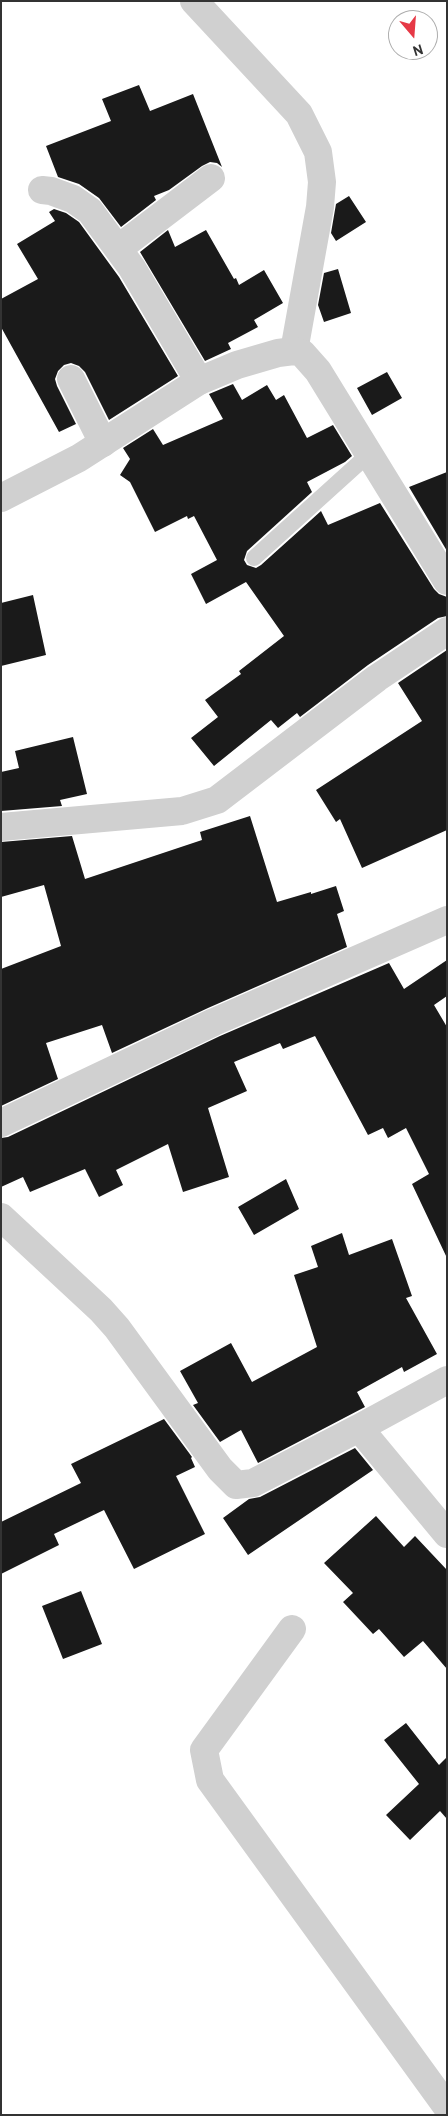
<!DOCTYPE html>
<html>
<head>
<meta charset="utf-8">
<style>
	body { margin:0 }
	#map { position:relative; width:448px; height:2116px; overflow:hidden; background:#fff; font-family:Overpass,sans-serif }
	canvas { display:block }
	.frame { position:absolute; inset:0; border:2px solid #333; pointer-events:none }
	.north { position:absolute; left:388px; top:10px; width:50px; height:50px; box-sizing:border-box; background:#fff; border:1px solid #adadad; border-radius:50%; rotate:162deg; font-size:14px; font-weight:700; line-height:20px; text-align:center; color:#333 }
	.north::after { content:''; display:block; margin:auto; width:18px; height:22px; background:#e63946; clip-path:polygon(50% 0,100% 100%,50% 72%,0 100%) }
</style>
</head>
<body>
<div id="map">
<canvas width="448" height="2116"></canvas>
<div class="frame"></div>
<div class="north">N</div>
</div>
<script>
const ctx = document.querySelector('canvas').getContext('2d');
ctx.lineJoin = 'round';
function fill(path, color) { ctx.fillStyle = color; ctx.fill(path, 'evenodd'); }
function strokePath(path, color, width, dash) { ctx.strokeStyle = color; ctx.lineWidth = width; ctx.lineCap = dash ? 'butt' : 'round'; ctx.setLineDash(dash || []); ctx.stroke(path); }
const building = new Path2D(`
	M139,85l11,26 43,-17 29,73 -5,-4 -7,-1 -8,4 -33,24 -15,6 2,4 -35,27 -22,-29 -20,-14 -21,-7 -12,-31 65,-25 -9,-22z
	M349,196l17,26 -30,19 -5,-8 5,-29z
	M54,209l12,4 13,9 40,55 59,99 -69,44 -24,-48 -6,-6 -8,-3 -7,2 -6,6 -3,8 2,7 19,38 -17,8 -58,-105v-28l37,-20 -21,-35 38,-23 -6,-9z
	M168,230l7,17 31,-17 28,49 2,-1 3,7 25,-15 19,33 -29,17 4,7 -30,16 3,6 -26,12 -65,-109z
	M338,269l13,44 -27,9 -6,-17 6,-32z
	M387,372l15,26 -30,17 -15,-27z
	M233,384l9,16 25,-15 9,15 8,-5 23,43 26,-13 19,31 -7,6 -38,20 5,10 -65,59 -3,9 3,5 9,3 5,-3 60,-54 7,14 52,-22 54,86 5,5 8,3v19l-9,2 -70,47 -68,52 -3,-4 -19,15 -7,-8 -57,46 -23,-28 27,-21 -13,-17 36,-26 -2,-3 45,-35 -38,-54 -40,22 -15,-30 26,-14 -23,-44 -6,3 -1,-3 -32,16 -25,-50 -10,-7 10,-16 -7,-11 30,-19 10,16 60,-26 -14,-25z
	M447,472v79l-38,-64z
	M33,595l13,60 -45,11v-63z
	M447,650v180l-85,38 -22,-49 -4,3 -20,-32 106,-69 -24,-38z
	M73,737l14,57 -27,6 2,6 -61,5v-39l18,-4 -4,-17z
	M250,816l27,86 34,-10v2l25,-8 8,25 -7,3 10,33 -139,61 -96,45 -10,-28 -56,18 12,36 -57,27v-137l60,-23 -17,-61 -43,12v-55l71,-6 13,43 117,-39 -2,-8z
	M447,960v36l-13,9 13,22v231l-35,-74 17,-10 -23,-46 -18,10 -5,-10 -15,7 -53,-99 -32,13 -3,-6 -46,19 13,29 -39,17 21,69 -46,15 -15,-48 -52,26 7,15 -24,12 -14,-28 -55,23 -7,-15 -22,10v-49l7,-1 212,-101 169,-73 15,26z
	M286,1179l13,30 -45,26 -16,-28z
	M342,1233l7,22 43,-16 20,57 -6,2 31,56 -33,18 -2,-5 -45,25 8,15 -107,56 -17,-33 -21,12 -27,-37 5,-2 -18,-32 51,-28 21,39 65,-35 -23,-72 24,-8 -7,-21z
	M164,1419l28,38 -1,1 4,9 -19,9 29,58 -71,35 -30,-59 -50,24 5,11 -58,29v-52l80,-39 -10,-19z
	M355,1448l18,22 -125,85 -25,-37 26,-19 11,-2z
	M376,1516l28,31 11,-11 32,34v99l-24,-28 -19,16 -25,-28 -6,5 -30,-32 10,-9 -29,-30z
	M81,1591l21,53 -39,15 -21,-53z
	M406,1723l33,42 8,-8v62l-7,-8 -30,29 -24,-25 33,-31 -35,-44z`);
const service = new Path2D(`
	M254,558l115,-104`);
const minor = new Path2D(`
	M194,1l105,113 19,38 4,30 -2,25 -26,144
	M42,190l9,1 22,8 17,12 42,57 67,113
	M119,248l92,-70
	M71,379l32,64
	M1,827l181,-16 35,-11 160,-122 70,-47
	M1,1123l213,-101 233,-102
	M1,1217l100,93 16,18 103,141 16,16 17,-2 106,-55
	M447,1380l-88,48 88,106
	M292,1629l-88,121 6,30 237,327`);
const tertiary = new Path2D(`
	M1,498l78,-40 120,-77 38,-16 41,-12 16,-2 8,2 16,18 129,210`);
fill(building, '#1a1a1a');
strokePath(service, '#d0d0d0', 16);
strokePath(minor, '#d0d0d0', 28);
strokePath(tertiary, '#d0d0d0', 28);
</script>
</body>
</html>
